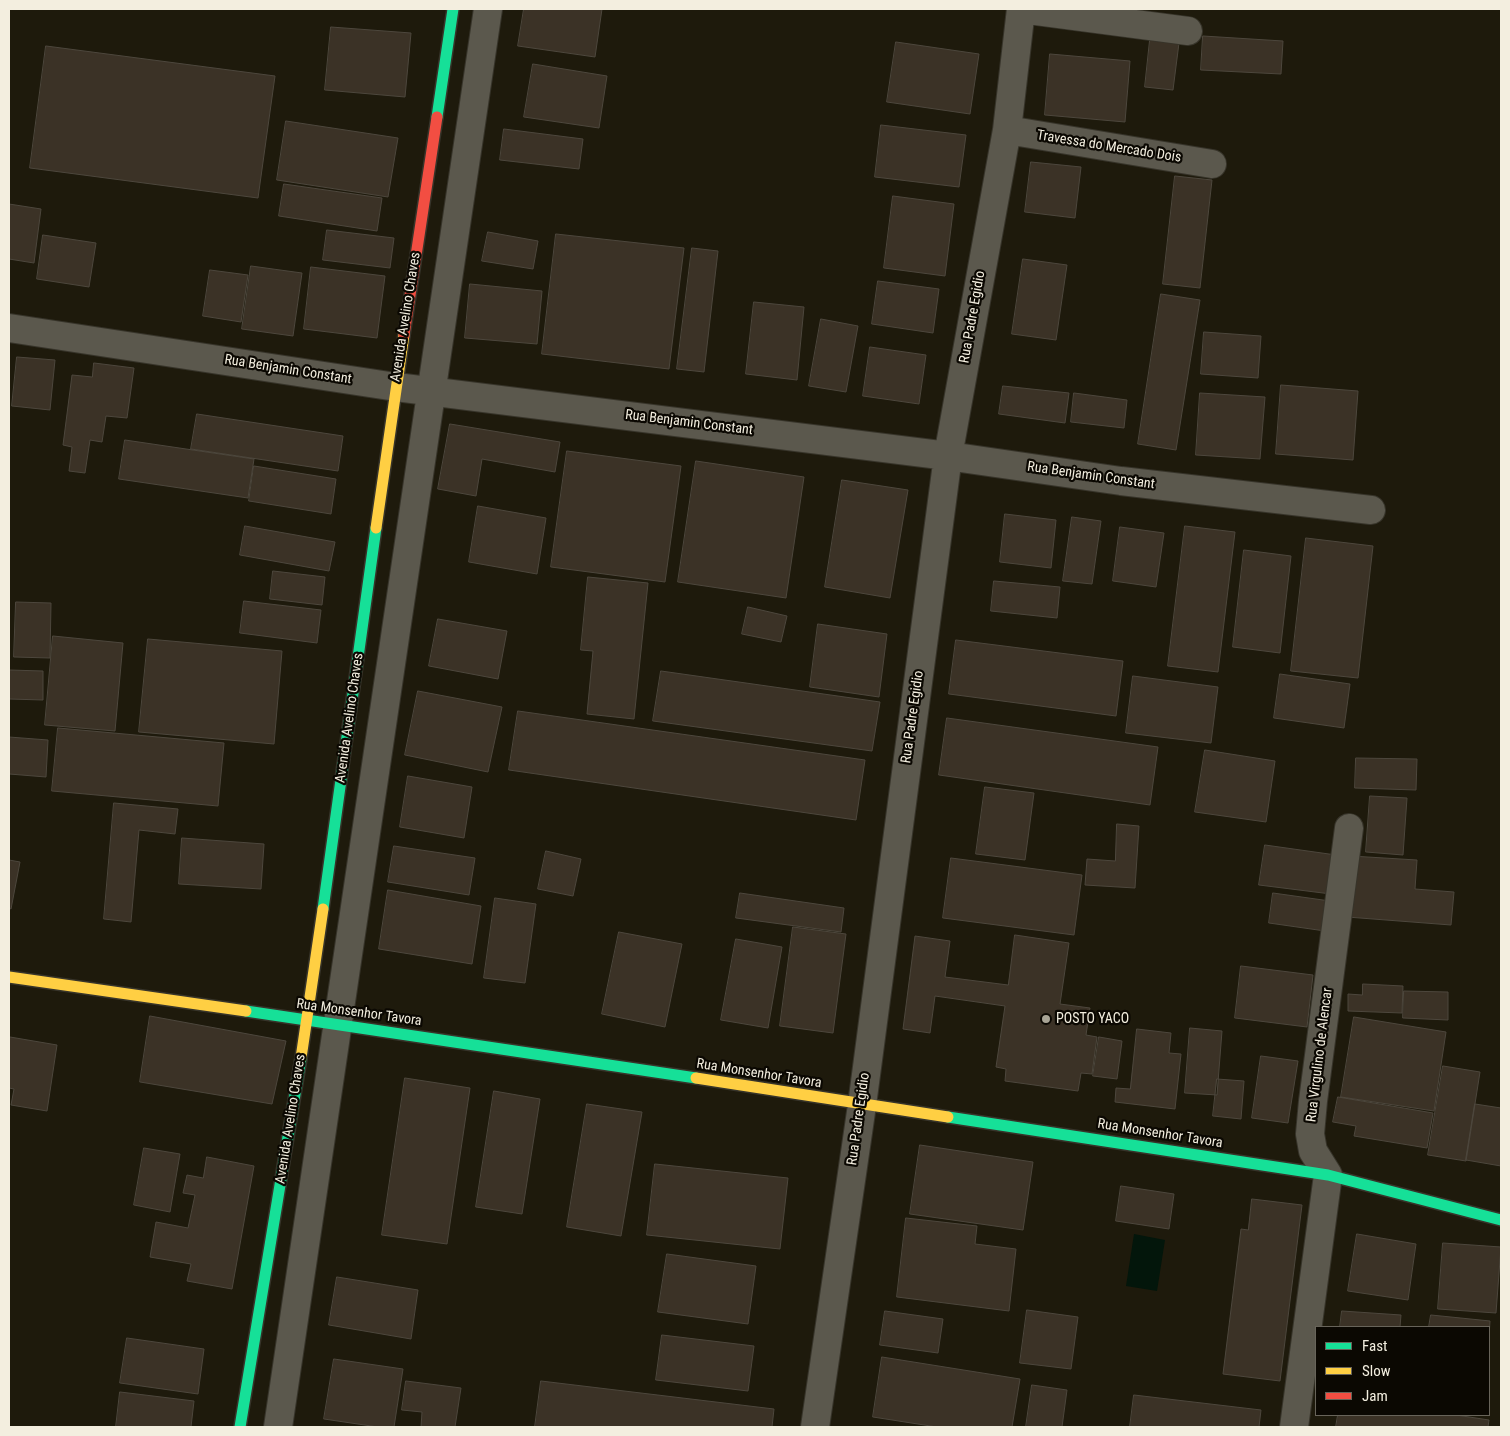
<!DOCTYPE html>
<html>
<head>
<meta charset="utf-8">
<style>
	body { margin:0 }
	#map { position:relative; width:1510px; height:1436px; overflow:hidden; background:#1e1a0c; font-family:"Roboto Condensed",sans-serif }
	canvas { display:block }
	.frame { position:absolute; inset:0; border:10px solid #f3eedf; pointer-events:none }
	.legend { position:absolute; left:1315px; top:1326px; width:175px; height:90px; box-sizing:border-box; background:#0b0802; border:1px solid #68645a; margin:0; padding:6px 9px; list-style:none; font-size:15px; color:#f3eedf }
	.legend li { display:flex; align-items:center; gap:10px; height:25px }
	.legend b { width:25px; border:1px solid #68645a }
</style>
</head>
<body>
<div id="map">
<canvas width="1510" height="1436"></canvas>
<div class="frame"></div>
<ul class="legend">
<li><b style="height:6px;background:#16e098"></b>Fast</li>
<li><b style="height:6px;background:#ffcf43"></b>Slow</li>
<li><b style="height:6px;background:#f24e42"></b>Jam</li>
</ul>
</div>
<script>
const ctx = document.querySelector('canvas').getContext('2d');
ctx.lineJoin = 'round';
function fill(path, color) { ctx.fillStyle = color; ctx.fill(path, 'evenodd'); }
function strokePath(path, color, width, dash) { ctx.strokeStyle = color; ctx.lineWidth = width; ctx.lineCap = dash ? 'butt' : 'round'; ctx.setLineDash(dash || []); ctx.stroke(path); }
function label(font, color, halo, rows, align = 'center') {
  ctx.font = font + ' "Roboto Condensed",sans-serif'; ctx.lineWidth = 4.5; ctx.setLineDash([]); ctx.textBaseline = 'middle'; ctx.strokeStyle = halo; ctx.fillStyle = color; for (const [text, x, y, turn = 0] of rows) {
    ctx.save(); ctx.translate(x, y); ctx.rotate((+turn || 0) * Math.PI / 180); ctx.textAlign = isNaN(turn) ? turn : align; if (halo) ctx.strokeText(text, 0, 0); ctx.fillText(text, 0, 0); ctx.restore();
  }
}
const water = new Path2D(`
	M1134,1234l31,6 -8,51 -31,-5z`);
const building = new Path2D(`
	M524,9h78l-7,48 -77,-11z
	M331,27l80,6 -6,64 -80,-7z
	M1203,36l80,5 -2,33 -80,-4z
	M1150,40l29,3 -6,47 -28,-3z
	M896,42l83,12 -9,60 -83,-12z
	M46,46l229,30 -17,122 -228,-30z
	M1050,54l80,7 -5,61 -80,-7z
	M533,64l74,12 -8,52 -75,-11z
	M286,121l112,17 -10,59 -111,-17z
	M881,125l85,10 -7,52 -84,-10z
	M504,129l79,10 -4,30 -79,-9z
	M1031,162l50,5 -6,51 -50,-6z
	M1175,176l37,4 -12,108 -37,-4z
	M284,184l98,14 -5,33 -98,-15z
	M893,196l61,8 -9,72 -61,-8z
	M9,204l32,5 -7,54 -25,-4z
	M327,230l67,8 -4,30 -67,-8z
	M488,232l50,9 -5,28 -51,-8z
	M556,234l128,14 -15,121 -127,-15z
	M43,235l53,8 -7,44 -52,-8z
	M692,248l26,3 -14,121 -27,-3z
	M1023,259l44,6 -11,75 -44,-6z
	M251,266l51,7 -9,63 -51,-7z
	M311,267l74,9 -8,62 -73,-9z
	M210,270l38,5 -7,47 -38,-6z
	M878,281l61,8 -6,44 -61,-9z
	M470,284l72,7 -5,53 -72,-6z
	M1161,294l39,6 -24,150 -38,-6z
	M754,302l50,5 -7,73 -51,-6z
	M821,319l37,7 -12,66 -37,-6z
	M1204,332l57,4 -3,42 -57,-4z
	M870,347l56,8 -7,49 -56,-8z
	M17,357l38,3 -5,50 -38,-4z
	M94,363l40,5 -7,50 -21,-2 -4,26 -12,-2 -5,33 -16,-2 3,-24 -9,-2 9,-70 20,2z
	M1281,385l77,6 -5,69 -77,-6z
	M1003,386l66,7 -4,30 -66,-9z
	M1074,393l53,7 -3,28 -53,-6z
	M1200,393l65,4 -5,62 -64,-4z
	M197,414l146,22 -5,35 -147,-22z
	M450,424l110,18 -5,30 -73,-13 -6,37 -38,-7z
	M125,440l129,19 -6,39 -129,-19z
	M567,451l114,15 -16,116 -114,-15z
	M696,461l108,16 -18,121 -108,-16z
	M254,466l82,13 -5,35 -82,-13z
	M842,480l66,10 -18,108 -65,-11z
	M478,506l68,12 -9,56 -68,-12z
	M1005,514l51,6 -5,48 -51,-6z
	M1072,517l29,4 -9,63 -29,-3z
	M245,526l90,16 -6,29 -89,-16z
	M1185,526l50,6 -17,140 -50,-6z
	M1120,527l44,6 -8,54 -43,-6z
	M1306,538l67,8 -15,132 -67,-7z
	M1244,550l47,6 -11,97 -47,-6z
	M273,571l52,6 -3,28 -52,-6z
	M588,577l60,6 -14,136 -47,-5 6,-63 -12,-1z
	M994,581l66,6 -3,31 -66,-7z
	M244,601l77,9 -4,33 -77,-10z
	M16,602l35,1 -1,55 -36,-1z
	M748,607l39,9 -6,26 -39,-8z
	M438,619l69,12 -9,48 -69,-13z
	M818,624l69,10 -8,63 -69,-10z
	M53,636l70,7 -8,88 -70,-6z
	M148,639l134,12 -8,93 -135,-12z
	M956,640l167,21 -7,55 -167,-22z
	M9,670l34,1v29l-34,-1z
	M661,671l219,31 -8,49 -219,-30z
	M1280,674l70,10 -6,44 -70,-10z
	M1133,676l85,11 -7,56 -85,-10z
	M418,691l84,16 -14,65 -83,-17z
	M518,711l347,49 -9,60 -347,-50z
	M947,718l211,29 -8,58 -211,-30z
	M58,728l166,15 -6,63 -166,-15z
	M9,737l39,3 -2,37 -37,-3z
	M1205,750l70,11 -9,61 -71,-10z
	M1356,758l61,1 -1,31 -61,-2z
	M408,776l64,11 -8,51 -64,-11z
	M985,787l49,6 -9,67 -49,-6z
	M1370,796l37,2 -4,57 -37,-3z
	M114,803l64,6 -3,25 -36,-4 -8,92 -27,-3z
	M1117,824l22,2 -4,62 -50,-3 2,-26 28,2z
	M182,838l82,6 -3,45 -82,-5z
	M1265,845l71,10 -5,39 -72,-9z
	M394,846l81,12 -6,37 -81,-13z
	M546,851l35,8 -8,37 -35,-7z
	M1351,856l66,4 -2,29 39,3 -3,33 -104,-8z
	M951,858l131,17 -8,60 -131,-17z
	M9,860l11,2 -9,47 -2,-1z
	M388,890l93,16 -9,58 -93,-15z
	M740,893l104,15 -3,24 -105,-14z
	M1273,893l57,8 -5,30 -56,-8z
	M495,898l41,6 -11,79 -41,-5z
	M793,927l53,7 -13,99 -53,-7z
	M619,932l63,12 -17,83 -63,-13z
	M1015,935l54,8 -9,61 30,4 -4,27 11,2 -5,37 -11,-1 -3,18 -73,-10 1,-12 -10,-2 9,-61 -70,-10 -5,37 -27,-4 12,-93 35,5 -5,36 63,8z
	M736,939l46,8 -14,81 -47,-8z
	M1241,966l72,9 -6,52 -72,-9z
	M1363,984l40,2 -1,27 -54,-2v-17l14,1z
	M1404,991l44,1v28l-45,-2z
	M150,1016l136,25 -14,63 -132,-22z
	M1354,1017l92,15 -12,79 -93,-14z
	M1190,1028l32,3 -5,64 -32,-2z
	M1137,1029l34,4 -2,20 12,1 -6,55 -60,-7 1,-14 14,1z
	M10,1037l47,8 -10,66 -36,-6 3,-16 -5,-1z
	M1099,1037l23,4 -5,38 -24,-3z
	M1261,1056l37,5 -10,62 -36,-5z
	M1443,1066l37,6 -14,89 -38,-6z
	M405,1078l65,10 -23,156 -65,-9z
	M1217,1079l27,2 -3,38 -28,-3z
	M494,1091l46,8 -18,115 -46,-7z
	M1338,1097l95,16 -6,35 -73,-12 2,-10 -23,-4z
	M587,1104l55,8 -21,124 -54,-9z
	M1475,1104l26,4v58l-35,-6z
	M920,1145l113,17 -10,68 -113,-16z
	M144,1148l36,6 -10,58 -36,-7z
	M207,1157l47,9 -22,123 -45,-8 4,-17 -41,-7 6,-35 32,6 7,-33 -12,-2 4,-18 16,3z
	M655,1164l133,14 -8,71 -133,-14z
	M1121,1186l53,8 -5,35 -53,-8z
	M1252,1199l50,6 -22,176 -57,-7 18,-145 7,1z
	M906,1218l71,8 -2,18 41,5 -7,62 -112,-14z
	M1357,1234l59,10 -8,56 -60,-9z
	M1443,1243l58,4 -5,66 -58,-4z
	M667,1254l89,12 -8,58 -90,-12z
	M337,1277l81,13 -7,49 -82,-14z
	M1027,1310l51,7 -7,52 -51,-6z
	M885,1311l58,8 -5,34 -58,-8z
	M1342,1311l59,4 -1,12h-60z
	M1431,1315l59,6 -1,16v-10h-60z
	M662,1335l92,11 -6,45 -92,-11z
	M127,1338l77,11 -6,45 -78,-11z
	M882,1357l138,22 -8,48h-75l-64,-10z
	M334,1359l69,10 -9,58h-16l-54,-8z
	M406,1381l55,7 -6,39h-34l1,-15 -20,-2z
	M541,1381l233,28 -2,18h-237z
	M1032,1385l35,5 -5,37h-36z
	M120,1392l74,9 -3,26h-75z
	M1134,1395l127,15 -2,17h-129z
	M1338,1415h118l33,5 -1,7h-152z`);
const street = new Path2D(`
	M1021,9l167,22
	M1007,130l205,34
	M9,328l387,59 552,69 173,25 250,29
	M278,1427l210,-1418
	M815,1427l47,-322 86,-649 59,-326 14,-121
	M1294,1427l34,-252 -15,-24 -3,-17 3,-33 36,-273`);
const fast = new Path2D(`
	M437,117l16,-108
	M323,909l53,-381
	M246,1011l450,67
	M948,1117l380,58 173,45
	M240,1427l61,-369`);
const slow = new Path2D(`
	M376,528l28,-193
	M9,977l237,34
	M301,1058l22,-149
	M696,1078l252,39`);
const jam = new Path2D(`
	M404,335l33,-218`);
const markers = [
	[1046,1019,5,"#a8a495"]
];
const streetNames = [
	["Travessa do Mercado Dois",1109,147,9],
	["Avenida Avelino Chaves",406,317,-81],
	["Rua Padre Egidio",973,317,-80],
	["Rua Benjamin Constant",288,370,9],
	["Rua Benjamin Constant",689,423,7],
	["Rua Benjamin Constant",1091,476,8],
	["Rua Padre Egidio",913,717,-82],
	["Avenida Avelino Chaves",350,718,-82],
	["Rua Monsenhor Tavora",359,1013,8],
	["Rua Virgulino de Alencar",1320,1055,-83],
	["Rua Monsenhor Tavora",759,1074,9],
	["Avenida Avelino Chaves",291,1119,-81],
	["Rua Padre Egidio",859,1119,-82],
	["Rua Monsenhor Tavora",1160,1134,9]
];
const poiNames = [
	["POSTO YACO",1056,1019]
];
fill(water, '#03160b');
fill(building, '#3b3226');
strokePath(building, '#4d473d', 1);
strokePath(street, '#37342a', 30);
strokePath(fast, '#37342a', 14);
strokePath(slow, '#37342a', 14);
strokePath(jam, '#37342a', 14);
strokePath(street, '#5b584d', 28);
strokePath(fast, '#16e098', 11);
strokePath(slow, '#ffcf43', 11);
strokePath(jam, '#f24e42', 11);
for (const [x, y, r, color] of markers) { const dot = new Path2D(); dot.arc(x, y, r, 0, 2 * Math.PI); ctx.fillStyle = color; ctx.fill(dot); strokePath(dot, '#0b0802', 2); }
label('14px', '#f3eedf', '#0b0802', streetNames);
label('14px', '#f3eedf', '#0b0802', poiNames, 'left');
</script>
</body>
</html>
